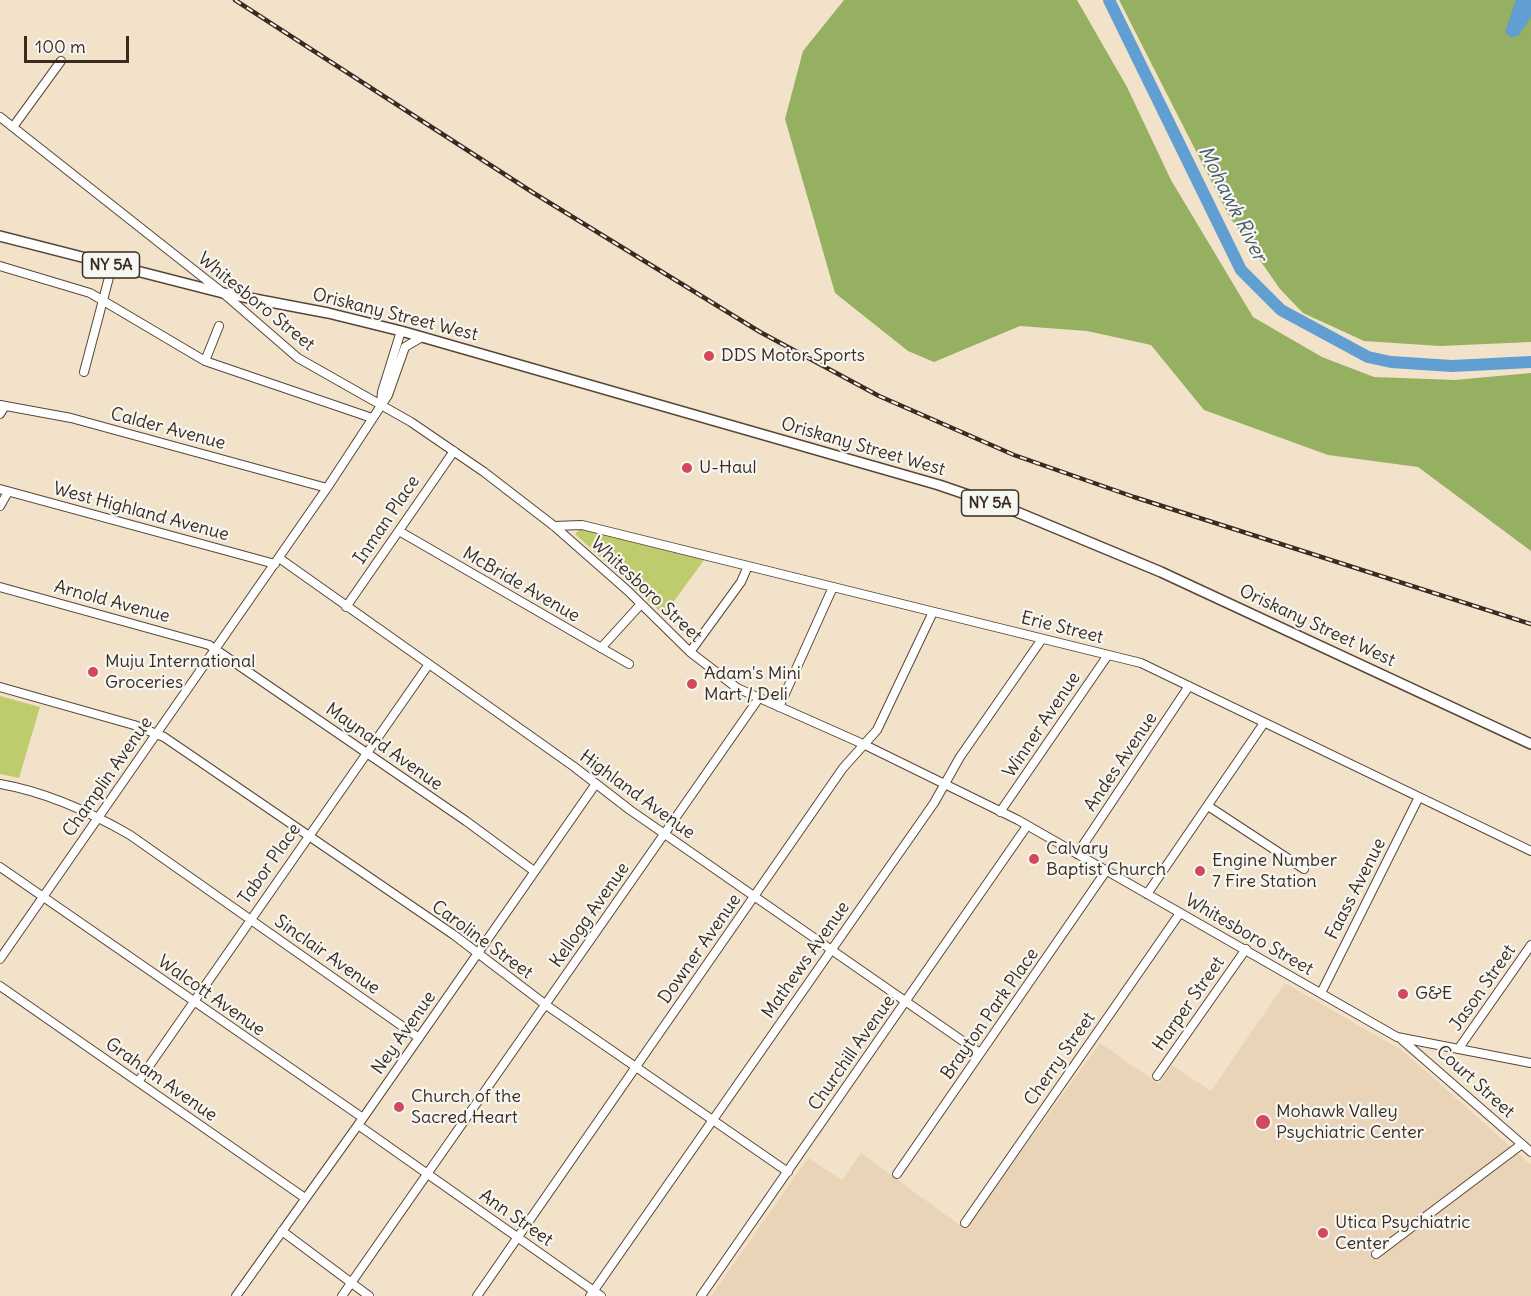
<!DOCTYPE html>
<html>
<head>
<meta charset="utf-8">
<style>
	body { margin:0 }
	#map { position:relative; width:1531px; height:1296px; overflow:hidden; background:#f3e2ca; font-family:Delius,sans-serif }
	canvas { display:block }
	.scale { position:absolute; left:24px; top:36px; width:105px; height:27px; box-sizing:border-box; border:3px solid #3b2a1e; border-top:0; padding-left:8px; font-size:18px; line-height:21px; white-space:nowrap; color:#3b2a1e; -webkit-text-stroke:4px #f6f6f2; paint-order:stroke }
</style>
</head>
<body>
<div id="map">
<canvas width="1531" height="1296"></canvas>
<div class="scale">100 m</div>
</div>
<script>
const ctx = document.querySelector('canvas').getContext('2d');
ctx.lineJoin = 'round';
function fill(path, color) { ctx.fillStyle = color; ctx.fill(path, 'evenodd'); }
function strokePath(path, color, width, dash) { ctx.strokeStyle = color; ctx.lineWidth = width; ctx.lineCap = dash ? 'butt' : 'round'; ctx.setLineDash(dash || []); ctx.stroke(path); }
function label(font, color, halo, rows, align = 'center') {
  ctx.font = font + ' Delius,sans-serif'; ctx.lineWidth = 4.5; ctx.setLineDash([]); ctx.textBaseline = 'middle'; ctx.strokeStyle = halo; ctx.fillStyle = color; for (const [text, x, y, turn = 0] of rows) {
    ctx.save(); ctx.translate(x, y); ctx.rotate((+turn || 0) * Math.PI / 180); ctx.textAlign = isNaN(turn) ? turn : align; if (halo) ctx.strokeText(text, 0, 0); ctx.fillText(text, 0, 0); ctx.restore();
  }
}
const built = new Path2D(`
	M1285,983l118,68 128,114v131h-820l97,-138 34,22 19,-27 104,76 135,-186 59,41 13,-19 39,26z`);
const green = new Path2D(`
	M580,529l124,31 -40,55 -89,-81z
	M0,696l40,11 -21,71 -19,-4z`);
const forest = new Path2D(`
	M844,0h233l50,87 44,93 82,137 69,40 52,20 81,3 76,-7v178l-113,-84 -90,-12 -124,-45 -53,-65 -64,-14 -67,-5 -86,36 -26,-11 -73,-58 -50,-174 18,-68z
	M1119,0h412v342l-91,4 -76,-5 -61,-28 -23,-24 -51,-73z`);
const water = new Path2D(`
	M1516,0h15v17l-13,19 -8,1 -5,-5z`);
const river = new Path2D(`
	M1109,0l132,270 40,40 87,47 23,5 61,4 79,-4`);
const minor = new Path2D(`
	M0,117l223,176 75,65 113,64 73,50 70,54 74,65 62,61 47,36 126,56 155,76 379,217 134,26
	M13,127l48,-66
	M0,266l90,27 115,68 167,57
	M205,361l14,-35
	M84,372l28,-106
	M381,403l1,-11 19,-61
	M0,405l71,13 256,70
	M0,414l5,-8
	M0,489l275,75
	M0,506l8,-14
	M554,526l28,-1 559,138 390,188
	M399,531l230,133
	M279,558l294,208 57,44 350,243
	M0,587l209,58 257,176 68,50
	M346,607l108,-156
	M601,648l40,-44
	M690,652l51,-70 7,-16
	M0,687l134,38 30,12 290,198 92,70 242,167
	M779,707l54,-120
	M0,784c46,8 90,28 130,51l289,203
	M1208,806l96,63
	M1000,812l108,-157
	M1077,854l112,-168
	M0,867l363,251
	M1147,894l117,-171
	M0,959l327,-471 61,-93 17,-48 17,-10
	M0,986l305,212
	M1321,993l97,-194
	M1401,1039l130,113
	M1459,1048l72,-103
	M1157,1076l89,-127
	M138,1082l291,-418
	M358,1125l243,171
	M897,1174l209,-303
	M965,1223l215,-310
	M282,1231l87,65
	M1376,1254l146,-110
	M236,1296l127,-178 232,-333
	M342,1296l417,-598
	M477,1296l366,-528 34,-38 56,-118
	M590,1296l344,-493 26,-46 82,-118
	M701,1296l326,-470`);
const major = new Path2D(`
	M0,236l223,57 105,20 73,18 538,154 73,25 149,62 370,172`);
const rail = new Path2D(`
	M235,0l297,192 228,140 119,64 135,59 120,42 397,127`);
const markers = [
	[709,356,6,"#d1495b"],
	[687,468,6,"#d1495b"],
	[93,672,6,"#d1495b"],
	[692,684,6,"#d1495b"],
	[1034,859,6,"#d1495b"],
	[1200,871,6,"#d1495b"],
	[1403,994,6,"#d1495b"],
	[399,1107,6,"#d1495b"],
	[1263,1122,8,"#d1495b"],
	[1323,1233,6,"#d1495b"]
];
const shields = [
	[111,265,57],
	[990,503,57]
];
const shieldNames = [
	["NY 5A",111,265],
	["NY 5A",990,503]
];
const streetNames = [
	["Whitesboro Street",256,302,39],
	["Oriskany Street West",395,315,14],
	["Calder Avenue",168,429,15],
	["Oriskany Street West",863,447,16],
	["West Highland Avenue",141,512,15],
	["Inman Place",387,520,-56],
	["McBride Avenue",521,585,30],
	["Whitesboro Street",646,590,43],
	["Arnold Avenue",112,602,15],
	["Oriskany Street West",1317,626,25],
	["Erie Street",1062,628,14],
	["Winner Avenue",1042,725,-56],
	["Maynard Avenue",384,747,35],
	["Andes Avenue",1121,762,-56],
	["Champlin Avenue",108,777,-55],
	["Highland Avenue",637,795,36],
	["Tabor Place",270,864,-55],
	["Faass Avenue",1356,889,-63],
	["Kellogg Avenue",590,915,-55],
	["Whitesboro Street",1249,935,30],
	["Caroline Street",482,940,36],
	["Downer Avenue",700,949,-55],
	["Sinclair Avenue",327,955,35],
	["Mathews Avenue",806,960,-55],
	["Jason Street",1483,988,-55],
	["Walcott Avenue",211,996,35],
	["Harper Street",1189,1004,-55],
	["Brayton Park Place",990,1014,-55],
	["Ney Avenue",404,1033,-55],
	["Churchill Avenue",852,1053,-55],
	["Cherry Street",1060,1059,-55],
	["Graham Avenue",161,1080,35],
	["Court Street",1475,1082,42],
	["Ann Street",516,1218,35]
];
const poiNames = [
	["DDS Motor Sports",721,356],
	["U-Haul",699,468],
	["Muju International",105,662],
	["Groceries",105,683],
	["Adam's Mini",704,674],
	["Mart / Deli",704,695],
	["Calvary",1046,849],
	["Baptist Church",1046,870],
	["Engine Number",1212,861],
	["7 Fire Station",1212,882],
	["G&E",1415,994],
	["Church of the",411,1097],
	["Sacred Heart",411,1118],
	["Mohawk Valley",1276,1112],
	["Psychiatric Center",1276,1133],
	["Utica Psychiatric",1335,1223],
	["Center",1335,1244]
];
const waterNames = [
	["Mohawk River",1232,204,63]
];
fill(built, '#ead4b8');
fill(green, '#becc6e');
fill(forest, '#96b061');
fill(water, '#619fd3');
strokePath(river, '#619fd3', 12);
strokePath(minor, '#574638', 10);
strokePath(major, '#574638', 12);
strokePath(minor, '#fff', 8);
strokePath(major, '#fff', 9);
strokePath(rail, '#3b2a1e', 4.5);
strokePath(rail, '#f6f6f2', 2, [7]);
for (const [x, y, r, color] of markers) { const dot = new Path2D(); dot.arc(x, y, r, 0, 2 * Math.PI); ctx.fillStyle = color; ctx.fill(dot); strokePath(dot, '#f6f6f2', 2); }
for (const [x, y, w] of shields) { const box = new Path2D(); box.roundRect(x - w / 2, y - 13, w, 26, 4.5); ctx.fillStyle = '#f6f6f2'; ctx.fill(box); strokePath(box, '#3b2a1e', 1.5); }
label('bold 16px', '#3b2a1e', null, shieldNames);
label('18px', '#3b2a1e', '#f6f6f2', streetNames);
label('18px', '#3b2a1e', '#f6f6f2', poiNames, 'left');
label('italic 20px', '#4a5966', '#f6f6f2', waterNames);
</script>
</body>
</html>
